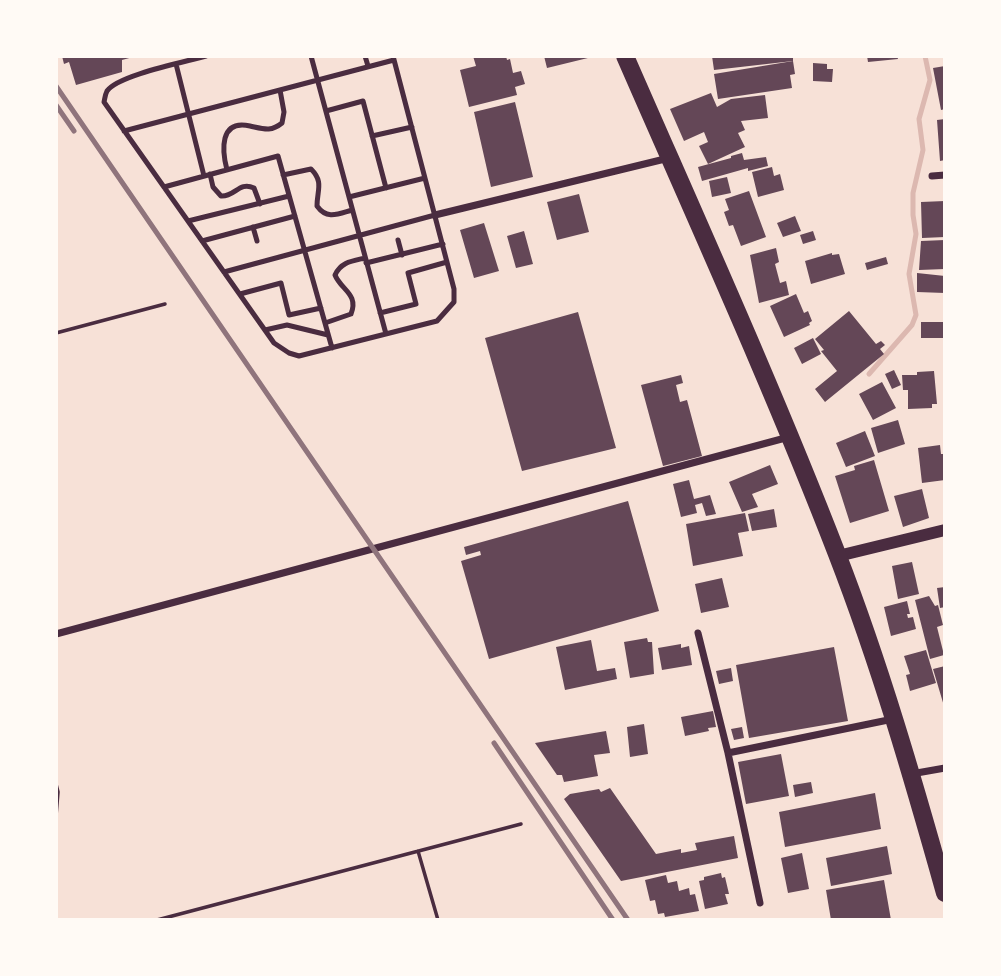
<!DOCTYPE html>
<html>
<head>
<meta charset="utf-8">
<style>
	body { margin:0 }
	#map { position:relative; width:1001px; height:976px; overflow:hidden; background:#f7e1d7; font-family:"Exo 2",sans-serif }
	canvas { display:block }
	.frame { position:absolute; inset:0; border:58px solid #fffaf5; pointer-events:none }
</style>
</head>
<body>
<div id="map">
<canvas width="1001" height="976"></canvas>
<div class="frame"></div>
</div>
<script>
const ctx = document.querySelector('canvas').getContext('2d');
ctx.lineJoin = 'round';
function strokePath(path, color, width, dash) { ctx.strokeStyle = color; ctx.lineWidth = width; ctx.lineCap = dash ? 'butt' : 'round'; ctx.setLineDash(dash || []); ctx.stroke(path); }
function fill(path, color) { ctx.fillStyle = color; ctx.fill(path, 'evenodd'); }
const stream = new Path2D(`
	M869,374l43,-49 4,-10 -7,-41 7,-40 -3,-19v-22l10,-43 -4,-31 11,-39 -5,-24`);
const building = new Path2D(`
	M62,56h71v1l-11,3v12l-46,13 -7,-23 -5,2z
	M473,56h33l1,4 3,-1 3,14 8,-2 4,13 -10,3 2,8 -48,12 -9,-37 16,-4z
	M544,56h48v1l-45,11z
	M712,56h81v5l-79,9z
	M867,56h30l1,3 -30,3z
	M793,61l2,13 -5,1 2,13 -74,11 -4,-25z
	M813,63l14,1v5h6l-1,13 -19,-1z
	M945,66v43l-4,1 -8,-42z
	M711,93l6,14 14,-8 34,-4 3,23 -27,3 4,9 -7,3 7,14 -37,17 -9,-18 9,-4 -4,-10 -20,9 -14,-32z
	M515,102l18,75 -42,10 -17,-75z
	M945,119v41l-5,1 -3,-41z
	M742,153l2,7 22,-3 2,9 -20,5v-3l-46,13 -4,-14 33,-9v-2z
	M772,167l2,9 6,-2 4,16 -26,7 -6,-25z
	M727,177l4,16 -19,4 -3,-16z
	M749,191l17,46 -25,9 -8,-21 -4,1 -5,-14 5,-2 -4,-11z
	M579,194l10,38 -32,8 -10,-38z
	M945,201v36l-23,1 -1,-36z
	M795,216l6,15 -18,6 -6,-14z
	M484,223l15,48 -25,7 -14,-48z
	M524,231l9,33 -17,4 -9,-32z
	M813,231l3,9 -13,4 -3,-9z
	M945,240v29l-26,1 2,-29z
	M776,248l3,14 -4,2 5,19 6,-2 3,14 -30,8 -9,-48z
	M832,253v2l7,-1 6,20 -34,10 -6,-23z
	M886,257l2,7 -21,6 -2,-7z
	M917,273l28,3v17l-28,-1z
	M796,294l8,19 4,-2 4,10 -3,2 1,2 -26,12 -14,-31z
	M849,311l27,33 5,-3 4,4 -5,4 4,5 -59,48 -10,-13 22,-18 -16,-20 3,-1 -9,-11z
	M578,312l38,136 -94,23 -37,-133z
	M921,322h24v16h-24z
	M813,338l8,16 -19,10 -8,-16z
	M894,370l7,15 -9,4 -7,-15z
	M934,371l3,33h-5v4l-24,1v-19h-5l-1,-15h15v-3z
	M681,375l2,8 -7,2 4,17 7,-2 15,56 -39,10 -22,-81z
	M882,382l14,26 -23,12 -14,-26z
	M898,420l7,24 -27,9 -7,-25z
	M865,431l10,25 -29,11 -10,-24z
	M940,445l1,9h4v26l-23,3 -4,-35z
	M874,460l15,51 -39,12 -15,-47 20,-6 -1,-4z
	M770,465l8,19 -26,10 6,13 -16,5 -13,-30z
	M689,480l5,19 16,-4 6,19 -10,2 -4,-13 -7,2 2,8 -16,4 -8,-33z
	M922,489l7,29 -26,9 -9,-31z
	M628,501l31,110 -170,48 -28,-98 20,-6 -1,-4 -14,4 -2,-8z
	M774,509l3,18 -25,4 -4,-17z
	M745,513l4,18 -11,2 5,23 -50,10 -7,-42z
	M912,562l7,32 -21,5 -6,-33z
	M722,578l7,29 -28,6 -6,-29z
	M945,587v20l-5,1 -3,-20z
	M929,596l6,10 3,-1 5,20 -6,2 7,28 -14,4 -15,-59z
	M907,601l3,13h-3l1,4 5,-1 3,12 -25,7 -7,-29z
	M647,638l1,4h4l2,32 -24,4 -6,-36z
	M591,640l6,31 18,-3 2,11 -52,11 -9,-43z
	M681,644v4l8,-2 3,19 -30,5 -4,-22z
	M834,647l14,74 -99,17 -13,-73z
	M926,650l10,33 -26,8 -4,-16 4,-1 -6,-18z
	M945,666v39l-1,1 -11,-37z
	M731,668l2,13 -14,3 -3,-13z
	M713,711l3,16 -8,1 1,3 -24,5 -4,-19z
	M644,724l4,30 -18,3 -3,-30z
	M742,727l2,11 -10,2 -3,-11z
	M606,731l4,22 -16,2 4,21 -34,6 -2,-7h-5l-22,-32z
	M781,754l8,42 -43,8 -8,-42z
	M811,782l2,11 -18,4 -2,-12z
	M610,788l46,66 25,-5v4l16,-3 -2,-7 39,-7 4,22 -117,23 -57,-82 6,-5 29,-5 2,3z
	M875,793l6,36 -96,18 -6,-35z
	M887,846l5,28 -61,12 -5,-28z
	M802,853l7,36 -21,4 -7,-35z
	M721,873l1,5 3,-1 4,17h-4l3,10 -23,5 -6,-28 5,-1v-3z
	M666,875l2,8 9,-2 2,10 10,-3 1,7 5,-1 4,17 -34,6 -1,-4 -6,1 -3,-14 -5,1 -5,-21z
	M884,880l7,40h-60l-5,-30z`);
const path = new Path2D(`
	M56,333l109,-29
	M56,784l2,8 -2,24
	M418,851l20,69
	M157,920l364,-96`);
const service = new Path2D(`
	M206,56c-21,6 -88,19 -99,35 -2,4 -2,7 -3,11l170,241 15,10 10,3 138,-35 17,-19v-13l-61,-233
	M311,56l75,278
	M365,56l3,10
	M176,64l28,112
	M326,111l37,-10 23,87
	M124,131l270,-71
	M372,136l40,-9
	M227,170c-5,-19 -8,-51 23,-44 14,3 21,6 32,-3l2,-11 -4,-22
	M210,174l3,13 8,9c14,1 18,-15 33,-8l6,16
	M283,175l28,-6c13,13 6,21 6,37 10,14 21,8 35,4
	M164,187l114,-31 54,192
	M349,197l76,-19
	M188,221l101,-25
	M253,227l4,14
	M398,240l4,15
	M202,241l93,-25
	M366,263l77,-19
	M224,272l211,-57
	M240,294l41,-11 8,32 32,-7
	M380,313l36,-9 -8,-31 39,-11
	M325,323l26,-9c8,-20 -10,-24 -16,-39 6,-13 17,-14 30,-17
	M265,330l22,-5 41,10`);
const minor = new Path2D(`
	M932,176l13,-1
	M435,215l234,-57
	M698,633l30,120 32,150
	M56,634l733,-197
	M728,753l165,-34
	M911,774l34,-6`);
const tertiary = new Path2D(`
	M838,556l107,-26`);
const trunk = new Path2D(`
	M625,56c72,165 147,330 212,498 43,111 76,225 108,339`);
const rail = new Path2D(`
	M56,86l572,834
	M56,105l18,26
	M494,743l119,177`);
strokePath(stream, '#dcb8b0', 5);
fill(building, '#644757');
strokePath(path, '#4a2c40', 3.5);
strokePath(service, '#4a2c40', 5);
strokePath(minor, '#4a2c40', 7);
strokePath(tertiary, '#4a2c40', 12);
strokePath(trunk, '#4a2c40', 18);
strokePath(rail, '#8f747c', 5);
</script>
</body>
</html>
